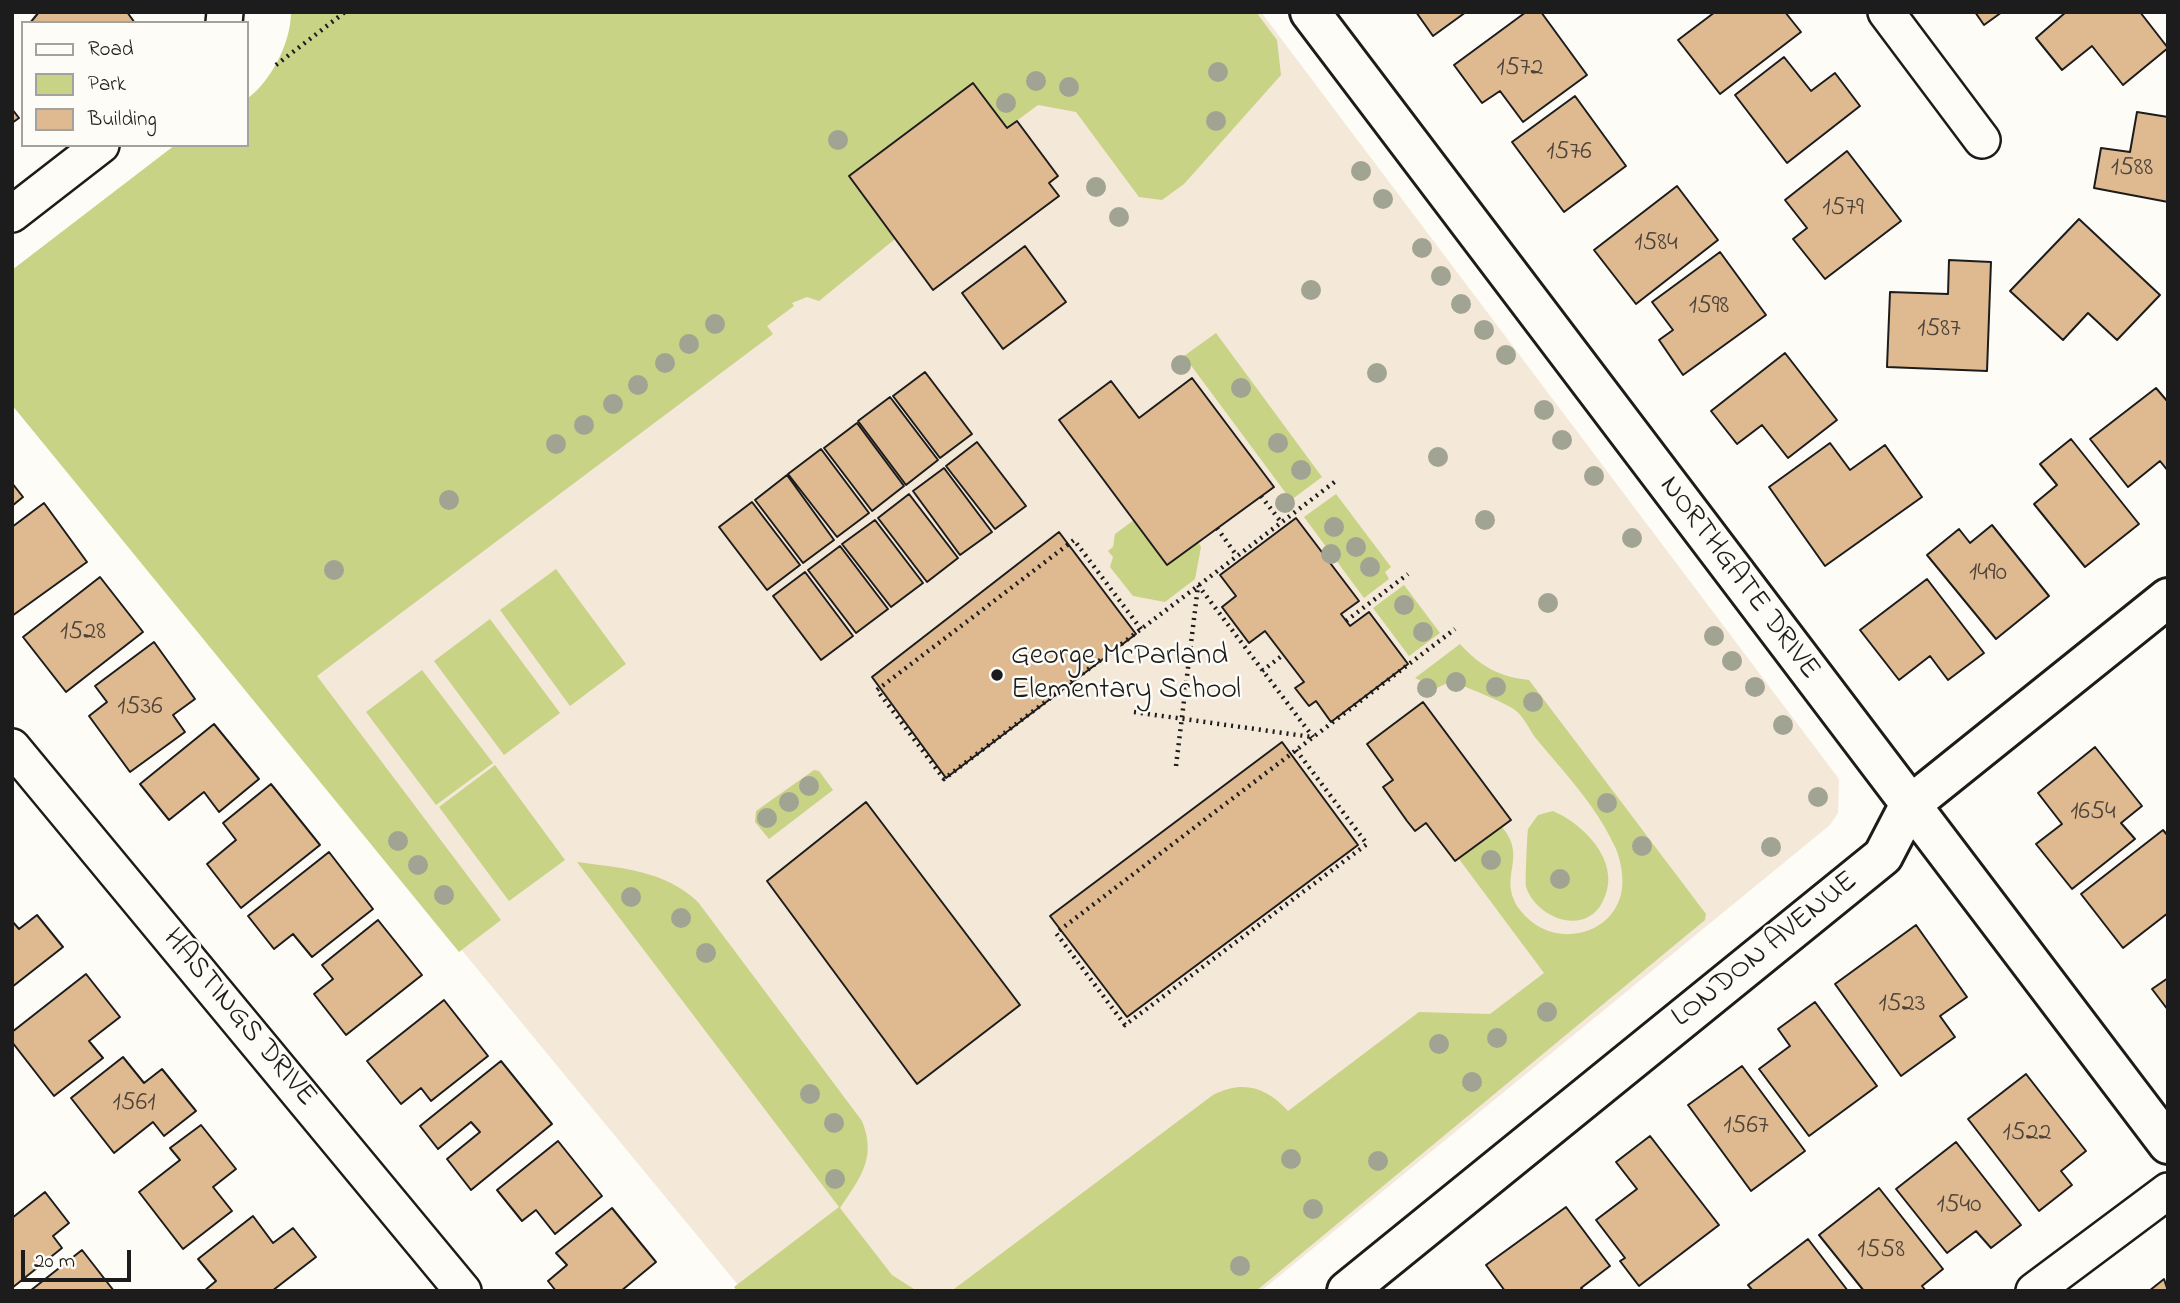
<!DOCTYPE html>
<html>
<head>
<meta charset="utf-8">
<style>
	body { margin:0 }
	#map { position:relative; width:2180px; height:1303px; overflow:hidden; background:#fdfcf7; font-family:"Indie Flower",sans-serif }
	canvas { display:block }
	.frame { position:absolute; inset:0; border:14px solid #1c1c1c; pointer-events:none }
	.legend { position:absolute; left:21px; top:21px; width:228px; height:126px; box-sizing:border-box; background:#fdfcf7; border:2px solid #a3a29f; margin:0; padding:9px 12px; list-style:none; font-size:21px; color:#1c1c1c }
	.legend li { display:flex; align-items:center; gap:14px; height:35px }
	.legend b { width:35px; border:2px solid #a3a29f }
	.scale { position:absolute; left:21px; top:1250px; width:110px; height:32px; box-sizing:border-box; border:4px solid #1c1c1c; border-top:0; padding-left:9px; font-size:21px; line-height:24px; white-space:nowrap; color:#1c1c1c; -webkit-text-stroke:5px #fdfcf7; paint-order:stroke }
</style>
</head>
<body>
<div id="map">
<canvas width="2180" height="1303"></canvas>
<div class="frame"></div>
<ul class="legend">
<li><b style="height:9px;background:#fdfcf7"></b>Road</li>
<li><b style="height:19px;background:#c8d386"></b>Park</li>
<li><b style="height:19px;background:#dfb990"></b>Building</li>
</ul>
<div class="scale">20 m</div>
</div>
<script>
const ctx = document.querySelector('canvas').getContext('2d');
ctx.lineJoin = 'round';
function fill(path, color) { ctx.fillStyle = color; ctx.fill(path, 'evenodd'); }
function strokePath(path, color, width, dash) { ctx.strokeStyle = color; ctx.lineWidth = width; ctx.lineCap = dash ? 'butt' : 'round'; ctx.setLineDash(dash || []); ctx.stroke(path); }
function label(font, color, halo, rows, align = 'center') {
  ctx.font = font + ' "Indie Flower",sans-serif'; ctx.lineWidth = 5; ctx.setLineDash([]); ctx.textBaseline = 'middle'; ctx.strokeStyle = halo; ctx.fillStyle = color; for (const [text, x, y, turn = 0] of rows) {
    ctx.save(); ctx.translate(x, y); ctx.rotate((+turn || 0) * Math.PI / 180); ctx.textAlign = isNaN(turn) ? turn : align; if (halo) ctx.strokeText(text, 0, 0); ctx.fillText(text, 0, 0); ctx.restore();
  }
}
const built = new Path2D(`
	M363,12h898l578,767 -1,34 -8,12 -569,466h-518l-731,-886v-133l235,-127v-46z`);
const green = new Path2D(`
	M291,12h965l21,28 4,35 -97,109 -22,16 -23,-3 -63,-85 -38,-7 -31,23 -34,-44 -124,92 46,63 -76,62 -12,-4 -15,6 2,3 -27,20 6,8 -456,342 184,244 -42,32 -447,-547v-135l163,-125h72v-46c23,-17 44,-55 44,-87z
	M1216,333l106,144 -31,23 -107,-144z
	M1336,494l55,73 -6,5 4,7 -25,19 -60,-81z
	M1134,520l33,45 31,-23 3,5 -6,32 -30,23 -32,-6 -23,-29 3,-10 -5,-6 5,-4 2,-13z
	M556,569l70,95 -56,42 -70,-96z
	M1404,585l36,48 -31,23 -36,-48z
	M490,619l70,94 -56,42 -70,-94z
	M1460,644c20,22 39,33 69,36l177,234 -1,6 -449,371h-308l6,-2 259,-194c30,-15 53,-8 75,16l131,-99 71,2 54,-41 -85,-114 43,-32c27,32 -6,50 18,83 35,46 109,22 102,-36 -1,-10 -4,-23 -9,-31 -18,-39 -52,-74 -79,-107 -5,-8 -11,-20 -19,-26 -5,-5 -56,-27 -63,-27 -5,-1 -10,3 -15,5l-22,-10z
	M422,670l71,93 -57,42 -70,-93z
	M495,765l70,95 -56,41 -70,-94z
	M814,770l5,1 14,19 -64,49 -14,-17 1,-11z
	M1553,811c32,14 71,53 49,92 -19,34 -66,14 -76,-16 -1,-4 1,-51 2,-58l10,-14z
	M577,862c44,6 87,8 121,40l164,219c15,37 -2,57 -22,87l52,67 25,16h-180l-3,-4 105,-80z`);
const building = new Path2D(`
	M39,12h88l8,11h-105z
	M1416,12h50l-33,24z
	M1526,12h15l46,63 -64,47 -23,-31 -18,12 -28,-38z
	M1715,12h70l16,20 -81,62 -42,-54z
	M1975,12h27l-18,13z
	M2066,12h74l28,36 -45,37 -31,-39 -30,24 -26,-32z
	M1784,57l27,34 24,-18 25,33 -73,57 -52,-68z
	M973,83l34,45 10,-7 41,55 -9,7 10,13 -126,94 -84,-114z
	M1575,96l51,70 -62,46 -52,-70z
	M12,109l7,9 -7,5z
	M2137,112l31,5v85l-74,-14 7,-40 29,4z
	M1847,151l54,70 -76,58 -32,-40 14,-11 -22,-28z
	M1677,186l41,54 -82,64 -42,-54z
	M2079,219l81,76 -43,45 -29,-27 -25,27 -53,-49z
	M1025,246l41,56 -63,47 -41,-56z
	M1720,252l46,63 -83,60 -24,-35 14,-10 -21,-28z
	M1949,260l42,2 -4,109 -100,-4 3,-75 58,2z
	M1785,353l52,67 -49,38 -26,-33 -25,19 -26,-33z
	M925,372l47,62 -32,24 -47,-62z
	M1192,378l82,109 -107,78 -108,-145 52,-39 28,37z
	M2156,388l12,14v69l-8,-10 -32,26 -38,-48z
	M890,397l48,63 -32,25 -48,-64z
	M857,423l47,63 -32,25 -48,-63z
	M2071,439l68,85 -54,43 -51,-63 23,-19 -17,-21z
	M977,442l49,64 -31,23 -49,-63z
	M1830,443l20,27 35,-25 37,52 -97,69 -56,-79z
	M821,449l48,64 -32,24 -49,-63z
	M944,468l48,64 -32,23 -47,-64z
	M787,475l47,65 -31,23 -48,-63z
	M12,483l11,14 -11,9z
	M909,494l49,64 -31,24 -49,-64z
	M752,502l48,63 -33,25 -48,-63z
	M44,503l43,59 -75,54v-89z
	M1296,518l63,83 -18,13 9,12 19,-14 39,52 -77,58 -15,-21 -7,5 -14,-18 9,-6 -39,-51 -16,12 -27,-36 14,-11 -16,-21z
	M875,520l48,63 -32,24 -49,-63z
	M1992,525l57,71 -53,43 -69,-84 32,-26 11,14z
	M1059,532l77,102 -190,144 -74,-101z
	M840,546l48,63 -32,24 -48,-63z
	M805,572l48,64 -32,24 -48,-64z
	M100,577l43,55 -77,60 -43,-55z
	M1927,579l57,74 -36,27 -18,-24 -31,24 -39,-50z
	M154,642l41,57 -22,16 12,17 -55,40 -41,-56 18,-14 -12,-16z
	M1423,702l88,118 -56,41 -29,-38 -11,8 -8,-10 -24,-34 10,-7 -26,-36z
	M214,724l45,55 -40,33 -15,-20 -35,28 -29,-36z
	M1282,742l76,103 -231,172 -77,-101z
	M2095,747l47,59 -21,17 14,16 -63,50 -36,-45 26,-20 -24,-31z
	M271,784l49,61 -79,63 -34,-44 29,-24 -13,-17z
	M866,802l154,203 -103,79 -150,-203z
	M2163,830l5,6v77l-45,35 -42,-54z
	M329,852l44,57 -61,48 -19,-23 -19,15 -26,-33z
	M37,915l26,32 -51,40v-66l7,8z
	M378,920l44,55 -76,60 -32,-41 19,-15 -11,-14z
	M1916,925l51,72 -27,19 15,21 -54,39 -66,-92z
	M86,974l34,43 -31,24 14,17 -49,38 -42,-54v-10z
	M2168,978v32l-16,-21z
	M444,1000l44,56 -57,45 -10,-13 -20,16 -34,-43z
	M1815,1002l62,84 -68,50 -50,-67 31,-23 -12,-17z
	M123,1057l21,26 18,-14 34,42 -32,25 -11,-14 -39,31 -43,-55z
	M501,1061l51,63 -81,66 -24,-31 33,-27 -9,-10 -33,27 -18,-23z
	M1742,1066l63,85 -54,40 -63,-86z
	M2026,1074l60,77 -25,20 11,14 -33,26 -71,-92z
	M201,1125l35,44 -23,18 19,24 -49,38 -44,-57 41,-32 -10,-12z
	M1650,1136l69,89 -80,61 -19,-25 5,-3 -29,-38 41,-31 -21,-27z
	M558,1141l44,55 -47,38 -19,-24 -14,11 -25,-31z
	M1956,1142l65,83 -30,23 -15,-17 -29,22 -51,-64z
	M1879,1188l64,81 -21,17 4,5h-62l-45,-56z
	M45,1192l24,31 -16,13 9,12 -50,40v-70z
	M1566,1207l44,59 -29,22 3,3h-79l-19,-26z
	M612,1208l44,54 -35,29h-65l-8,-10 19,-16 -11,-12z
	M253,1216l20,27 20,-15 23,29 -44,34h-68l12,-10 -18,-22z
	M1808,1239l40,52h-95l-5,-6z
	M82,1250l32,41h-84z
	M2164,1279l4,12h-19z`);
const path = new Path2D(`
	M276,65l69,-53
	M1261,496l20,26
	M1217,528l20,28
	M1198,585l115,152
	M1346,621l62,-47
	M1141,629l-67,-89 -197,150 67,89c131,-100 262,-199 393,-299
	M1262,671l21,-16
	M1134,712l178,25
	M1296,750l71,94 -242,181 -69,-92 399,-304
	M1176,766l22,-180`);
const minor = new Path2D(`
	M1886,12l96,128
	M224,23l1,-11
	M12,214l89,-69
	M12,747l451,544
	M2034,1291l134,-100`);
const tertiary = new Path2D(`
	M1310,12l858,1132
	M1347,1291l536,-435 26,-50 259,-208`);
const trees = [
	[1218,72],
	[1036,81],
	[1069,87],
	[1006,103],
	[1216,121],
	[838,140],
	[1361,171],
	[1096,187],
	[1383,199],
	[1119,217],
	[1422,248],
	[1441,276],
	[1311,290],
	[1461,304],
	[715,324],
	[1484,330],
	[689,344],
	[1506,355],
	[665,363],
	[1181,365],
	[1377,373],
	[638,385],
	[1241,388],
	[613,404],
	[1544,410],
	[584,425],
	[1562,440],
	[1278,443],
	[556,444],
	[1438,457],
	[1301,470],
	[1594,476],
	[449,500],
	[1285,503],
	[1485,520],
	[1334,527],
	[1632,538],
	[1356,547],
	[1331,554],
	[1370,567],
	[334,570],
	[1548,603],
	[1404,605],
	[1423,632],
	[1714,636],
	[1732,661],
	[1456,682],
	[1496,687],
	[1755,687],
	[1427,688],
	[1533,702],
	[1783,725],
	[809,786],
	[1818,797],
	[789,802],
	[1607,803],
	[767,818],
	[398,841],
	[1642,846],
	[1771,847],
	[1491,860],
	[418,865],
	[1560,879],
	[444,895],
	[631,897],
	[681,918],
	[706,953],
	[1547,1012],
	[1497,1038],
	[1439,1044],
	[1472,1082],
	[810,1094],
	[834,1123],
	[1291,1159],
	[1378,1161],
	[835,1179],
	[1313,1209],
	[1240,1266]
];
const markers = [
	[997,675,7,"#1c1c1c"]
];
const numberNames = [
	["1572",1520,70],
	["1576",1569,154],
	["1588",2132,170],
	["1579",1843,210],
	["1584",1656,245],
	["1598",1709,308],
	["1587",1939,331],
	["1490",1988,575],
	["1528",83,634],
	["1536",140,709],
	["1654",2093,814],
	["1523",1902,1006],
	["1561",134,1105],
	["1567",1746,1128],
	["1522",2027,1135],
	["1540",1959,1207],
	["1558",1881,1252]
];
const streetNames = [
	["NORTHGATE DRIVE",1738,579,53],
	["LONDON AVENUE",1766,951,-39],
	["HASTINGS DRIVE",238,1019,50]
];
const poiNames = [
	["George McParland",1011,658],
	["Elementary School",1011,692]
];
fill(built, '#f4e8d8');
fill(green, '#c8d386');
fill(building, '#dfb990');
strokePath(building, '#1c1c1c', 2);
strokePath(minor, '#1c1c1c', 40);
strokePath(tertiary, '#1c1c1c', 44);
strokePath(path, '#1c1c1c', 4.5, [2, 5]);
strokePath(minor, '#fdfcf7', 35);
strokePath(tertiary, '#fdfcf7', 38);
ctx.fillStyle = '#a2a493';
for (const [x, y] of trees) { ctx.beginPath(); ctx.arc(x, y, 10, 0, 2 * Math.PI); ctx.fill(); }
for (const [x, y, r, color] of markers) { const dot = new Path2D(); dot.arc(x, y, r, 0, 2 * Math.PI); ctx.fillStyle = color; ctx.fill(dot); strokePath(dot, '#fdfcf7', 2.5); }
label('26px', '#4d4339', null, numberNames);
label('30px', '#1c1c1c', '#fdfcf7', streetNames);
label('30px', '#1c1c1c', '#fdfcf7', poiNames, 'left');
</script>
</body>
</html>
